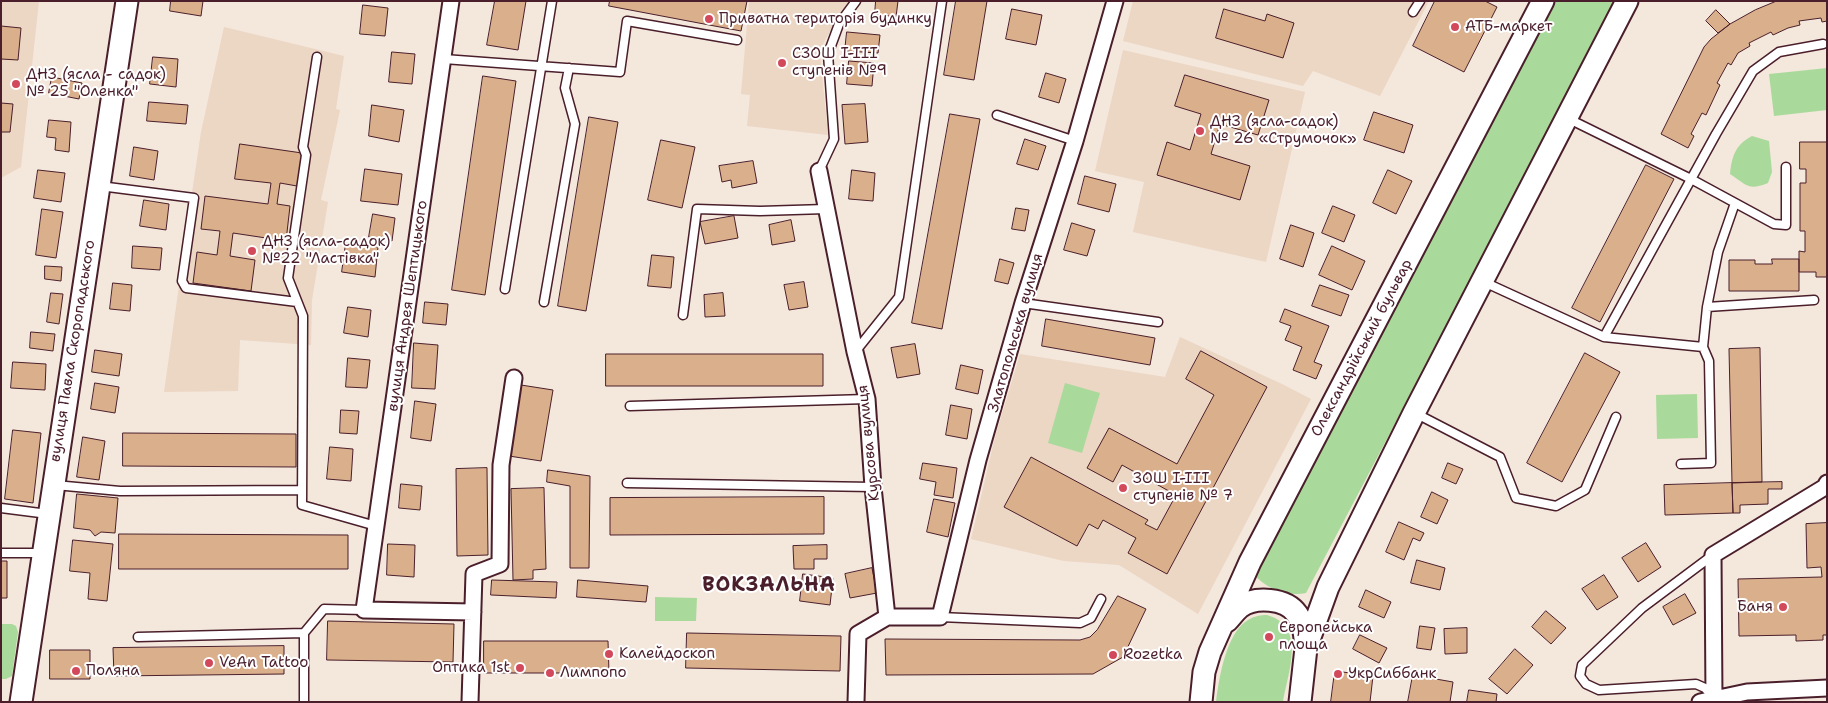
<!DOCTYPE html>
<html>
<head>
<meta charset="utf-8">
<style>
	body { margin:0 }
	#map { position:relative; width:1828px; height:703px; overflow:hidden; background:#f4e7dc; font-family:"Shantell Sans",sans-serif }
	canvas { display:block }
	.frame { position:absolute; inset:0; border:2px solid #4a1f2b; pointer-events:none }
</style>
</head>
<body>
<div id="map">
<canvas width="1828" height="703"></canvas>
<div class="frame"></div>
</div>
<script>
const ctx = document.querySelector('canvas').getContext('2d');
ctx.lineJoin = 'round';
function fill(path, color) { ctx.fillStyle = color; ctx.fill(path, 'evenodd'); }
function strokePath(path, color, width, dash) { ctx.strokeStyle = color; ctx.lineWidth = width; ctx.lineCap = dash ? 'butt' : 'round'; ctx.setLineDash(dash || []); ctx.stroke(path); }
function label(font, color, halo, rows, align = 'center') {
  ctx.font = font + ' "Shantell Sans",sans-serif'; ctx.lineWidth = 4; ctx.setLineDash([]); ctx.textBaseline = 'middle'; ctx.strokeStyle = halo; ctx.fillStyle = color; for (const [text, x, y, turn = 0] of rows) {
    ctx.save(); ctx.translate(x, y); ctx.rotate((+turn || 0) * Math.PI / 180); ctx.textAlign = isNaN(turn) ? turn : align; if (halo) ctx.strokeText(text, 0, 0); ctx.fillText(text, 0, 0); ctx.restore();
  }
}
const built = new Path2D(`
	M1,1h38l-18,166 -20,11z
	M749,1h104l-25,34 -6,11 -2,8 8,81 -81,-9 3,-31 -9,-1z
	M1133,1h296l-49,95 -67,-25 -10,15 -180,-45z
	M224,27l120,29 -8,53 4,1 -19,90 7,2 -16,98 -1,45 -71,-5 -2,51 -74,1 27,-191 -77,-10 1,-7 77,9 9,-61z
	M1123,50l182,42 -39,170 -133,-30 11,-50 -49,-11z
	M1180,337l102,47 29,15 -113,215 -79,-49 -55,-4 -93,-22 24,-102 25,-83 145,23z`);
const green = new Path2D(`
	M1552,1h65l-311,592c-17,4 -41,-4 -52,-19z
	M1827,68v42l-53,6 -5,-42z
	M1752,136l17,5 3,31 -4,11c-20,8 -21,2 -38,-9 2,-18 5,-29 22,-38z
	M1065,383l35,10 -18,60 -34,-10z
	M1697,394l1,44 -41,1 -1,-44z
	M655,597l42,1 -1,23h-41z
	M1267,615c40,11 21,57 16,87h-67c3,-24 10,-69 32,-82 6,-4 13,-5 19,-5z
	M1,624h11l4,2 2,6 -6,44 -6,3h-5z`);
const building = new Path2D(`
	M171,1h32l-2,15 -31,-5z
	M495,1h31l-8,49 -31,-5z
	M610,1h137l-6,30 -132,-25z
	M876,1h22l-2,16 -21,-3z
	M956,1h31l-13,79 -30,-5z
	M1435,1h50l12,6 -33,65 -51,-26z
	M1777,1h50v20l-5,1 -1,-4 -22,3 1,4 -12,3 -15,7 -2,-3 -22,11 1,3 -12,7 -7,12 -3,-2 -11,20 3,2 -14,30 -4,-2 -11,21 3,2 -6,12 -27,-14 43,-87 7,-8 19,-15 25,-14z
	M363,5l25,3 -3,28 -25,-2z
	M1012,9l30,6 -6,30 -30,-6z
	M1224,9l41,12 2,-7 27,9 -11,35 -67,-20z
	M1716,10l14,14 -12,9 -12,-12z
	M1,26l20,2 -3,32 -17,-1z
	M847,32l33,3 -2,18 -33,-2z
	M392,52l23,2 -3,30 -23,-2z
	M153,57l25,2 -2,28 -26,-3z
	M849,61l25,2 -2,23 -25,-2z
	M1046,73l20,6 -7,24 -20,-6z
	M1185,75l84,25 -11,35 -38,-11 -9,30 39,12 -10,34 -83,-25 10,-33 23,8 11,-36 -26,-8z
	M483,76l33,5 -31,214 -33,-5z
	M52,77l30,6 -3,16 -30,-6z
	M149,102l39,3 -2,19 -39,-3z
	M1,103l12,1 -3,28h-9z
	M865,104l3,38 -23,2 -3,-39z
	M372,105l32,5 -5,32 -30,-6z
	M1374,112l39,13 -9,28 -40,-13z
	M950,114l30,5 -38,210 -30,-6z
	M589,117l29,5 -32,189 -28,-5z
	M49,120l22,2 -2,30 -14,-2 1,-12 -9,-1z
	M1025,139l21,7 -8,24 -21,-6z
	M661,140l34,7 -13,61 -34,-8z
	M1800,142h27v135h-11v-5h-17v-21l6,1v-21h-5v-48h6v-14h-6z
	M240,144l62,9 -5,33 -17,-3 -3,21 13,2 -4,35 -53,-8 -3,23 25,4 -4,31 -58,-8 4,-31 20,3 3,-24 -19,-2 4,-33 63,8 3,-21 -36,-4z
	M134,147l24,4 -4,29 -24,-4z
	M753,161l4,22 -25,5 -1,-8 -9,2 -3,-16z
	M1646,165l28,14 -74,143 -28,-14z
	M365,169l37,5 -4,31 -37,-4z
	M38,170l27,3 -4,29 -27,-4z
	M852,170l23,3 -2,28 -24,-2z
	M1388,170l24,11 -16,33 -23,-11z
	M1085,176l31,8 -7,28 -31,-8z
	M144,200l25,4 -3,26 -26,-4z
	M1333,206l22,9 -11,27 -22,-9z
	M1016,208l13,2 -4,21 -13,-2z
	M42,209l21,3 -7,46 -20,-3z
	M373,214l22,4 -3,23 -23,-4z
	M734,216l4,22 -33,6 -5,-22z
	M791,220l4,21 -23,4 -3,-20z
	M1072,223l23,7 -8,26 -23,-6z
	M1291,225l23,8 -11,34 -23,-8z
	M346,243l32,4 -3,30 -33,-5z
	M133,246l29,2 -2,22 -28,-2z
	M1332,246l33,15 -13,29 -33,-15z
	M652,255l22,2 -3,31 -23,-2z
	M1000,259l14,4 -6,21 -13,-3z
	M1772,259h27v32h-70v-31h26v4h17z
	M45,266l17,1 -1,14 -16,-2z
	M804,282l4,25 -19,3 -5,-25z
	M113,283l19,2 -2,26 -20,-2z
	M1320,285l29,10 -8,21 -29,-10z
	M51,293l12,1 -4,30 -12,-2z
	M723,293l2,23 -20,1 -1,-22z
	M425,302l23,2 -2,21 -23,-2z
	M348,307l23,3 -3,27 -24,-4z
	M1285,309l44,17 -15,36 8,3 -6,14 -23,-9 9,-23 -17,-7 6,-14 -11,-4z
	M1046,319l109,19 -5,27 -108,-19z
	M31,332l24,2 -2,17 -23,-3z
	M414,343l24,2 -3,44 -23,-1z
	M915,344l5,30 -23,4 -6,-30z
	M1760,348l2,134 -30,1 -3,-134z
	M95,350l27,4 -3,22 -27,-4z
	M1201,351l66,36 -100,187 -39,-21 8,-15 -33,-18 -5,9 -9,-5 -12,22 -73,-39 27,-50 117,63 -3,4 12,6 19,-35 -54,-30 -9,17 -26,-14 22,-40 68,36 37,-69 -28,-16z
	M1585,353l35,19 -58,110 -35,-19z
	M606,354h217v32h-217z
	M348,358l22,2 -3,28 -21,-1z
	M13,362l33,2 -1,26 -34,-2z
	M961,365l22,5 -5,24 -22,-5z
	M95,383l24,4 -4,26 -24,-4z
	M521,385l32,5 -12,71 -32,-5z
	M415,401l21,3 -5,37 -20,-3z
	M951,405l21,4 -5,30 -21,-4z
	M341,410l18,1 -2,23 -17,-1z
	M13,430l28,3 -8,70 -28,-4z
	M123,433l173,1v33l-173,-1z
	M83,437l22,4 -6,39 -22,-3z
	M330,447l23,2 -2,32 -24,-2z
	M923,463l34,5 -4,30 -19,-3 2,-13 -16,-3z
	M1448,463l15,6 -7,15 -14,-6z
	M487,468l1,87 -31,1 -1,-87z
	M548,470l42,6 -1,92h-19v-82l-23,-4z
	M1782,482v7h-14v15l-28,1v8h-7l-1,-30z
	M1732,483l1,30 -68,2 -1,-30z
	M401,484l21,2 -2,24 -21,-2z
	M544,488l2,81 -13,1v9l-20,1 -2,-91z
	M1432,492l16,8 -11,24 -16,-7z
	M77,494l41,4 -3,35 -14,-1 -6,4 -5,-6 -16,-2z
	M824,497v37l-214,1v-37z
	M934,499l21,4 -7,34 -21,-5z
	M1399,522l25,11 -4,8 -7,-3 -9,22 -18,-8z
	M1827,523v112h-4v5l-27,1v-6l-57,1 -1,-57 84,-2 -1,-10 -14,1 -1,-44z
	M119,534l229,1v34h-229z
	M73,540l40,4 -6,57 -19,-2 2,-26 -20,-2z
	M1646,543l15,24 -23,15 -16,-24z
	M388,544l27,1 -1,32 -27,-2z
	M827,545v14h-13v10h-20l-1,-23z
	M1417,560l28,8 -5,22 -29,-7z
	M1,561h6v37h-6z
	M872,568l5,25 -27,5 -5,-24z
	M803,574l30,4 -3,27 -30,-4z
	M1604,575l14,22 -21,13 -15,-21z
	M492,580l65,2 -1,16 -65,-3z
	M578,580l70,6 -2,16 -69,-5z
	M1366,590l25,12 -7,16 -25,-11z
	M1685,594l11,19 -23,12 -10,-18z
	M1118,596l28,13 -23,48 -30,17 -207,1 -1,-36 195,1 10,-3 7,-7z
	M1546,611l20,17 -15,16 -19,-17z
	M328,621l126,3 -1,38 -126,-2z
	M1420,626l15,2 -4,22 -14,-2z
	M1467,628v25l-22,1 -1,-25z
	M687,633l154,3 -1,35 -154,-3z
	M1360,635l27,13 -8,15 -26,-14z
	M484,641h124l1,32h-125z
	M284,646v28l-170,2 -1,-28z
	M1515,649l18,16 -26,29 -18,-15z
	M50,650h40v29h-40z
	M1335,671l38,5 -3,26h-39z
	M1413,675l40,7 -3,20h-42z
	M1469,690l28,4 -1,8h-29z`);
const lane = new Path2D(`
	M1413,12l7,-11
	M317,57l-14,90 3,8 -18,123 15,38 -1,189 74,21
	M444,59l176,13 7,-51 110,19
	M997,115l78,26
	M1569,119l122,60 83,45 12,1v-58
	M819,171l15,-32 -6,-85 11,-30 17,-23
	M100,186l94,12 -12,83 4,7 111,14
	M1484,282l120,55 99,10 6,14 2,102 -30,1
	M505,289l47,-288
	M544,302l31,-178 -10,-36 4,-20
	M1023,303l135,19
	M1707,307l107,-7
	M683,315l14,-106 63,2 66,-2
	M1604,337l112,-203 37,-63 26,-19 44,-8
	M1703,347l4,-40 11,-55 17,-49
	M855,352l44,-55 43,-296
	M630,406l237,-7
	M1415,413l85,44 16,41 40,8 29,-16 31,-73
	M627,483l246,4
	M55,485l65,6 182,-1
	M1,508l47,6
	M1,553h41
	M940,617l140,6 11,-5 10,-19
	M304,633l20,-24 40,1
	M138,637l166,-4v69
	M1713,697l-8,-9 -9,-4 -97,6 -13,-6 -6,-8 2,-11 60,-57 71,-53`);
const street = new Path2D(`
	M451,1l-87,609 109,2
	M819,171l36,181 12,47 6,88 14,130 -29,17 -2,68
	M887,617h53l38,-157 45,-157 52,-162 40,-140
	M1714,699l-1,-144 112,-68 2,-4
	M470,702l4,-128 26,-10 1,-99 13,-87
	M1700,702l47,-10 80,-4`);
const secondary = new Path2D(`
	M1227,621c4,-4 8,-10 13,-14 15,-11 46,-9 57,7 7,10 8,22 9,34
	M21,702l106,-701
	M1201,702l3,-30 6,-20 40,-90 293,-561
	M1300,702l6,-54 22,-61 86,-174 213,-412`);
const markers = [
	[709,19,5,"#d1495b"],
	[1455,27,5,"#d1495b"],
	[782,63,5,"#d1495b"],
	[16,84,5,"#d1495b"],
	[1200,131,5,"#d1495b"],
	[252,251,5,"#d1495b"],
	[1123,488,5,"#d1495b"],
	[1783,607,5,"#d1495b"],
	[1269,637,5,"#d1495b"],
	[609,654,5,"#d1495b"],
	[1113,655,5,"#d1495b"],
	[209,663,5,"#d1495b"],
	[520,668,5,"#d1495b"],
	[76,671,5,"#d1495b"],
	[550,673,5,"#d1495b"],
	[1338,674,5,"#d1495b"]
];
const poiNames = [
	["Приватна територія будинку",719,19],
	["АТБ-маркет",1465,27],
	["СЗОШ І-ІІІ",792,54],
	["ступенів №9",792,71],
	["ДНЗ (ясла - садок)",26,75],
	["№ 25 \"Оленка\"",26,92],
	["ДНЗ (ясла-садок)",1210,122],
	["№ 26 «Струмочок»",1210,139],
	["ДНЗ (ясла-садок)",262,242],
	["№22 \"Ластівка\"",262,259],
	["ЗОШ І-ІІІ",1133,479],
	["ступенів № 7",1133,496],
	["Баня",1773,607,"right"],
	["Європейська",1279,628],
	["площа",1279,645],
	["Калейдоскоп",619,654],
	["Rozetka",1123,655],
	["VeAn Tattoo",219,663],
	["Оптика 1st",510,668,"right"],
	["Поляна",86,671],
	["Лимпопо",560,673],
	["УкрСиббанк",1348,674]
];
const streetNames = [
	["вулиця Андрея Шептицького",408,306,-82],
	["Златопольська вулиця",1016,333,-74],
	["Олександрійський бульвар",1362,348,-62],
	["вулиця Павла Скоропадського",73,351,-81],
	["Курсова вулиця",869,443,-96]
];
const districtNames = [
	["ВОКЗАЛЬНА",769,586]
];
fill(built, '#ecd6c4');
fill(green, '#aada9b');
fill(building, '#daaf8b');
strokePath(building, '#4a1f2b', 1);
strokePath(lane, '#4a1f2b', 11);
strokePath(street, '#4a1f2b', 19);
strokePath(secondary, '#4a1f2b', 25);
strokePath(lane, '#fff', 8);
strokePath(street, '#fff', 15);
strokePath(secondary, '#fff', 21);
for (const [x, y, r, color] of markers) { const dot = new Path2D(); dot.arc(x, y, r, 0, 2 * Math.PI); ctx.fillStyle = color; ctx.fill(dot); strokePath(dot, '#fff', 2); }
label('15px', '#4a1f2b', '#fff', poiNames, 'left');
label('15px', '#4a1f2b', '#fff', streetNames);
ctx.letterSpacing = '1px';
label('bold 20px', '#4a1f2b', '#fff', districtNames);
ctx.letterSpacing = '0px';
</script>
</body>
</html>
